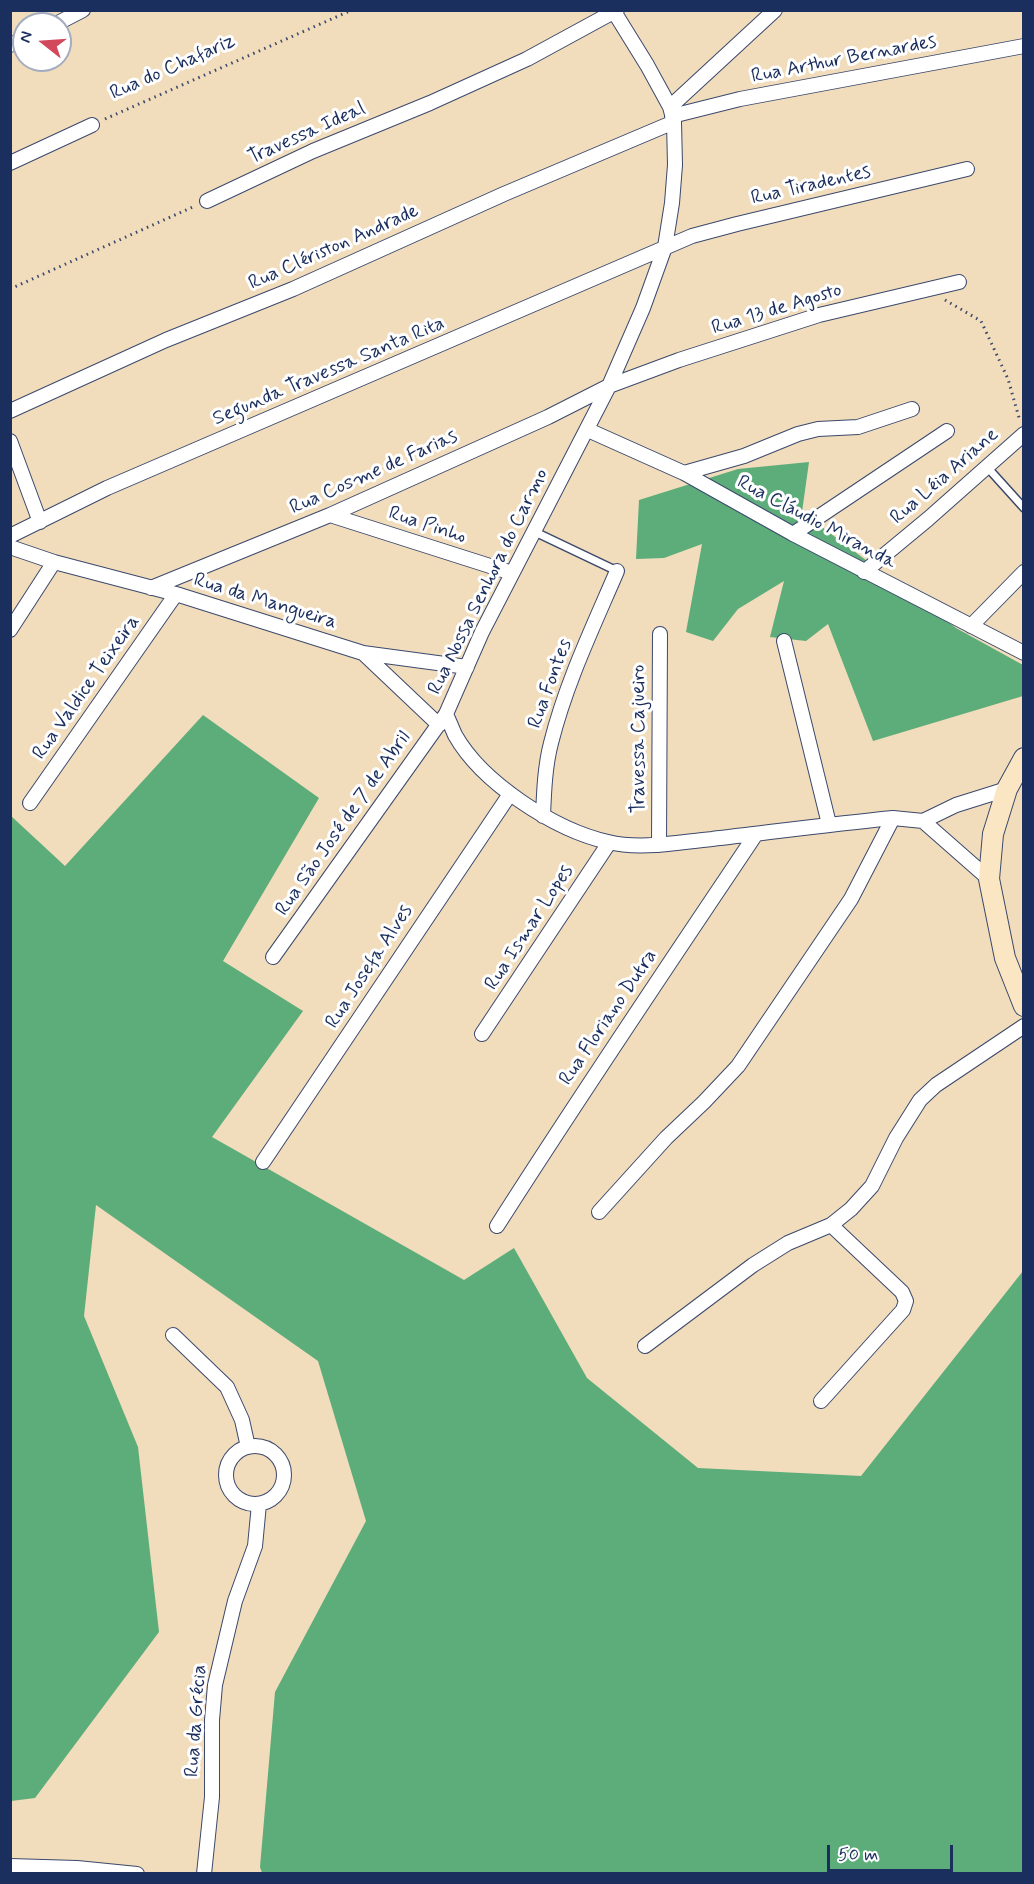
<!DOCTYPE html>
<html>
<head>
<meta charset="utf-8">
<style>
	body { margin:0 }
	#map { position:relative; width:1034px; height:1884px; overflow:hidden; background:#f1dcbc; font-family:Mynerve,sans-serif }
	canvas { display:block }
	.frame { position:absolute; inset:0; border:12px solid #1b2f5e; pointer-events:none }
	.north { position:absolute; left:12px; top:12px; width:60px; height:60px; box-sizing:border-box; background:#fff; border:2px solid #a4acbf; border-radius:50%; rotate:287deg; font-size:16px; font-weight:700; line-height:24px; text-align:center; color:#1b2f5e }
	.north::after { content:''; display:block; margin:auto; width:21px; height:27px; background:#d1495b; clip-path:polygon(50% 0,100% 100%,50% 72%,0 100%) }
	.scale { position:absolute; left:827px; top:1845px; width:126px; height:27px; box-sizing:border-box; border:3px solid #1b2f5e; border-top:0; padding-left:8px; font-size:18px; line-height:21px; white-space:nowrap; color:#1b2f5e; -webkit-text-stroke:4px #fff; paint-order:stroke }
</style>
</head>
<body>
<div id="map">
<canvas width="1034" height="1884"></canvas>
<div class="frame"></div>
<div class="north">N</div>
<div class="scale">50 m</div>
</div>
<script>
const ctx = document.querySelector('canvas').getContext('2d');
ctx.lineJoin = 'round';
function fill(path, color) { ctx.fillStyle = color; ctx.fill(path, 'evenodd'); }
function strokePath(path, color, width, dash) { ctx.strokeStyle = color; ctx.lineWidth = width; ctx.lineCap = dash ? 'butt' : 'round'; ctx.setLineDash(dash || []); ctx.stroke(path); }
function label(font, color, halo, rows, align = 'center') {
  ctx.font = font + ' Mynerve,sans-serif'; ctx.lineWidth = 6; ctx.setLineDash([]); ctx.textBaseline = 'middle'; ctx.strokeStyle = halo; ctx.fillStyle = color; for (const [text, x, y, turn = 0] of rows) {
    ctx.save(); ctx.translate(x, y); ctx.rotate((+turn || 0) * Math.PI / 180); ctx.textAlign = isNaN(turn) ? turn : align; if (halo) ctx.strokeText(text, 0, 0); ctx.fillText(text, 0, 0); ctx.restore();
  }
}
const forest = new Path2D(`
	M809,462l-7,50 154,116 67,37v31l-150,45 -45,-117 -22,17 -36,-4 14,-56 -46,28 -25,32 -27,-9 16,-88 -38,14 -28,1 3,-59 99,-31z
	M203,715l116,83 -96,163 80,50 -91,126 252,143 50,-32 73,130 111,90 163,8 162,-205v602h-761l-2,-6 15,-175 91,-171 -48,-160 -222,-156 -12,111 54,131 21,185 -124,166 -24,3 -1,-986 55,51z`);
const path = new Path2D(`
	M105,119l247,-109
	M10,289l185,-83
	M945,300l36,21 27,58 12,42`);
const service = new Path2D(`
	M987,467l37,41
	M533,531l84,40`);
const minor = new Path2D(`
	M613,10l34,55 23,42 4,15 1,43 -3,38 -7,44 -22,61 -34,78 -127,246 -36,82c3,7 6,14 9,21 27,48 100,95 153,107 33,8 71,0 104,-3 60,-7 120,-15 181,-21l30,3 33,-16 51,-16
	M56,24l27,-14
	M10,45l14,-6
	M670,107l105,-97
	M672,116l68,-17 284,-53
	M10,163l82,-38
	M207,201l106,-50 117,-48 97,-44 90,-49
	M10,411l156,-71 127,-51 211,-95 170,-72
	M588,430l96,43 109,61 231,119
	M10,441l30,81
	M684,473l60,-17 54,-22 20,-5 40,-2 54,-18
	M330,515l182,58
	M793,534l154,-103
	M10,536l97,-48 585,-252 45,-12 230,-55
	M10,547l44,15 -44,68
	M54,562l122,32 187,59 104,14
	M864,572l64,-53 96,-85
	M151,588l179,-73 218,-98 61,-31 70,-26 140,-45 140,-33
	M971,626l53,-54
	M784,641l45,183
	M363,653l76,72
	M30,803l146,-209
	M543,816c1,-25 2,-50 8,-73 15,-60 42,-116 66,-172
	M923,821l66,58
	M659,845l1,-211
	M273,957l173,-243
	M482,1034l127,-191
	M263,1162l247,-368
	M599,1212l67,-74 38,-36 34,-36 113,-167 42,-81
	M497,1226c84,-132 172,-262 259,-392
	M173,1335l54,52 15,33 6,27
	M645,1346l108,-81 35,-22 43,-18 20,-16 21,-23 24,-48 24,-38 16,-15 88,-59
	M821,1401l82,-91 3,-9 -4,-9 -71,-67
	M226 1475a29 29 0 1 1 58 0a29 29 0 1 1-58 0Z
	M10,1866l67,2 60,6
	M204,1874l8,-77v-77l3,-35 20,-84 20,-55 4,-42`);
const secondary = new Path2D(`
	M1024,758l-17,31 -14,45 -4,45 16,79 19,48`);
const streetNames = [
	["Rua Arthur Bernardes",844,60,-11],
	["Rua do Chafariz",173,68,-24],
	["Travessa Ideal",307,134,-24],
	["Rua Tiradentes",811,186,-13],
	["Rua Clériston Andrade",334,248,-24],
	["Rua 13 de Agosto",777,310,-17],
	["Segunda Travessa Santa Rita",329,372,-23],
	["Rua Cosme de Farias",374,473,-24],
	["Rua Léia Ariane",945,477,-41],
	["Rua Cláudio Miranda",816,523,28],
	["Rua Pinho",427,526,18],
	["Rua Nossa Senhora do Carmo",489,582,-64],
	["Rua da Mangueira",265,602,17],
	["Rua Fontes",551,684,-70],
	["Rua Valdice Teixeira",87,688,-55],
	["Travessa Cajueiro",640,739,-90],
	["Rua São José de 7 de Abril",344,824,-55],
	["Rua Ismar Lopes",530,928,-57],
	["Rua Josefa Alves",370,967,-57],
	["Rua Floriano Dutra",609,1018,-56],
	["Rua da Grécia",197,1721,-86]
];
fill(forest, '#5cad7a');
strokePath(service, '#3b496c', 10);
strokePath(minor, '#3b496c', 16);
strokePath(secondary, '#3b496c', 22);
strokePath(path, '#3b496c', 3, [1.5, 4.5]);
strokePath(service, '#fff', 7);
strokePath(minor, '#fff', 14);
strokePath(secondary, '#fbe6c3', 20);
label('20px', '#1b2f5e', '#fff', streetNames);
</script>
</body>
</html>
